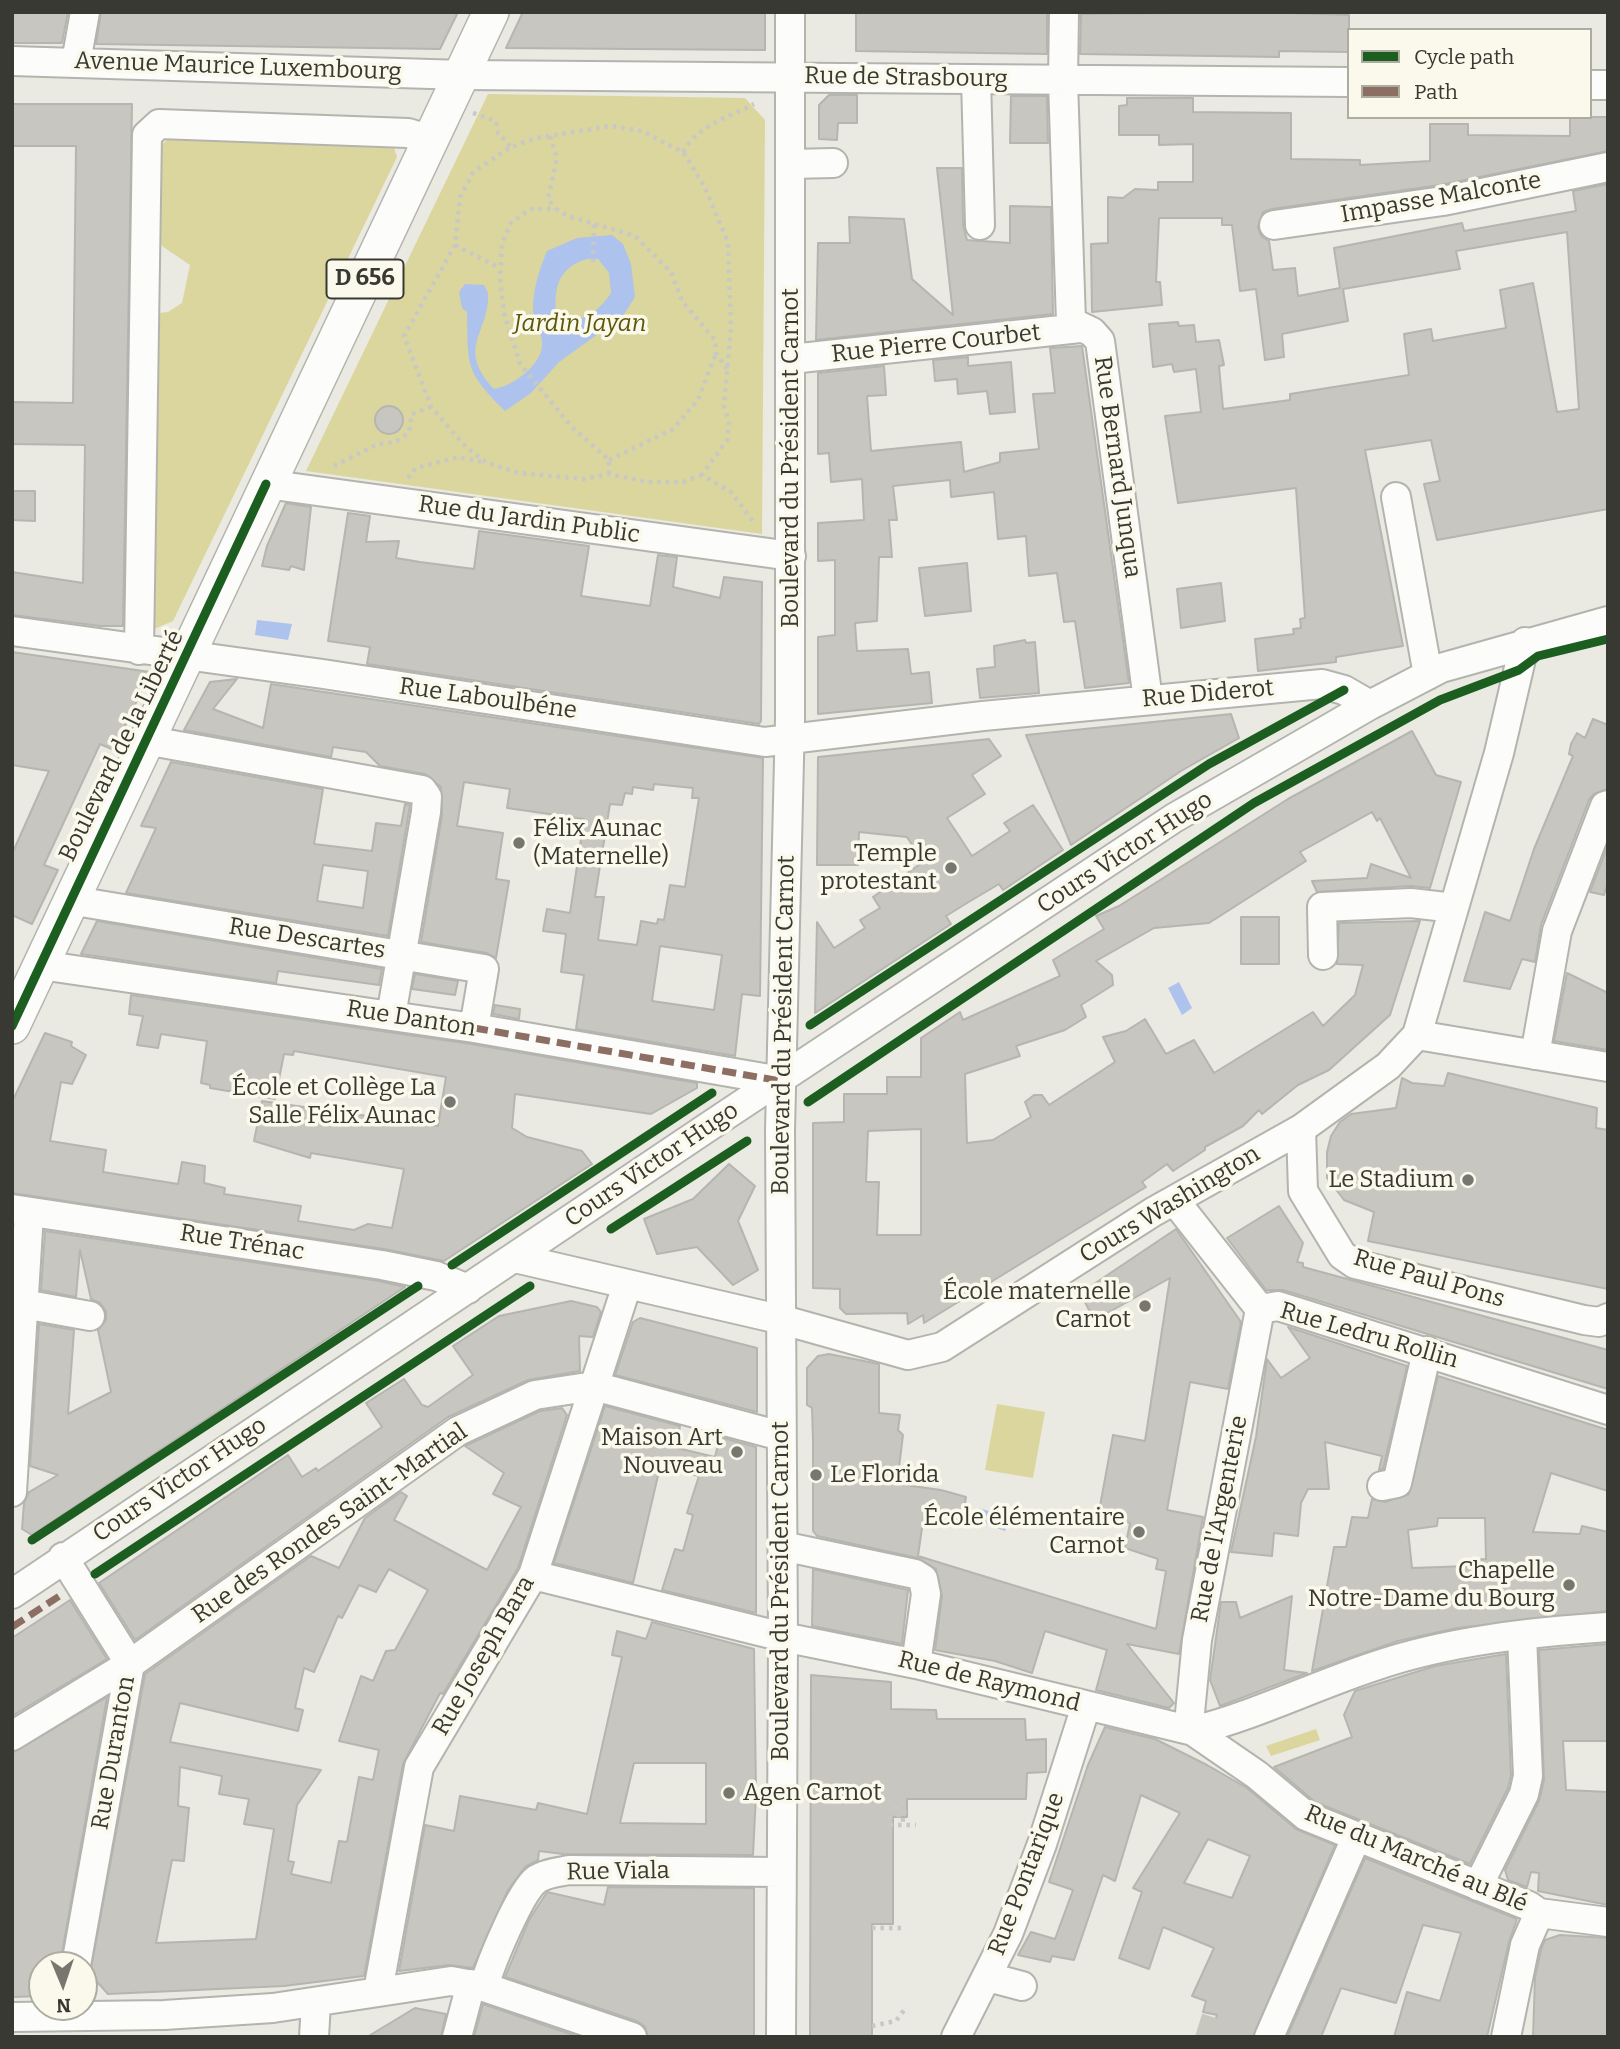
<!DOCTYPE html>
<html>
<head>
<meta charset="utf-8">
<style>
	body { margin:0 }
	#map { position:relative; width:1620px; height:2049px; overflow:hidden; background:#eae9e2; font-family:Bitter,serif }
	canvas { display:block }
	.frame { position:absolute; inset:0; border:14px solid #393933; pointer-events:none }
	.legend { position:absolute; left:1347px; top:28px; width:245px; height:91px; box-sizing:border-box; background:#faf9eb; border:2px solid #adaca1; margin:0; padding:9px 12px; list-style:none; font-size:21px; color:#393933 }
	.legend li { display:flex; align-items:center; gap:14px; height:35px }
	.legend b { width:35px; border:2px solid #adaca1 }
	.north { position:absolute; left:28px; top:1951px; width:70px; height:70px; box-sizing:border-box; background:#faf9eb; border:2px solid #adaca1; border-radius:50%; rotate:178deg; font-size:19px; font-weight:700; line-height:28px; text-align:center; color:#393933 }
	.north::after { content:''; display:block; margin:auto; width:24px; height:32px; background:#777770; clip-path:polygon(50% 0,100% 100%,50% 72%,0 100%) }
</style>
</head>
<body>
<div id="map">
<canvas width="1620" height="2049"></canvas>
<div class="frame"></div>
<ul class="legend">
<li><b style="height:9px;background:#1b5e20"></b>Cycle path</li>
<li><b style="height:9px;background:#8d6e63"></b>Path</li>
</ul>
<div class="north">N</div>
</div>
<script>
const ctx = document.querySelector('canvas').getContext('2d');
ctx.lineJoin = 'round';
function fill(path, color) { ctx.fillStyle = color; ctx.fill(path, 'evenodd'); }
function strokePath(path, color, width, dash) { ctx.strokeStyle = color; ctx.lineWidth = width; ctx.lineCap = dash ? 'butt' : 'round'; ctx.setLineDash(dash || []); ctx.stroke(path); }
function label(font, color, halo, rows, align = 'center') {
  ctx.font = font + ' Bitter,serif'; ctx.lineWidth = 7; ctx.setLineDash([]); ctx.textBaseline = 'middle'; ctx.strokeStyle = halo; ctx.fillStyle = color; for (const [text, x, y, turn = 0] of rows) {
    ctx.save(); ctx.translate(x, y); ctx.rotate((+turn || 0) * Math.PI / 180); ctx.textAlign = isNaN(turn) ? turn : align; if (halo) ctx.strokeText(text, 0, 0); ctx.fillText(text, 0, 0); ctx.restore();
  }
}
const green = new Path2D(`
	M488,94l257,4 20,22 -3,414 -456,-63z
	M174,132l217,7 6,18 -224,464 -19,8 -4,-315 18,-2 14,-9 8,-38 -28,-19 -5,-11v-85z
	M997,1404l48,8 -12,66 -48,-8z
	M1316,1729l4,11 -49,16 -5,-10z`);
const water = new Path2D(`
	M612,235l11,9 8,20 4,33 -12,19 -64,46 -28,31 -26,18c-40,-40 -37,-44 -38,-99l-5,-4 -3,-16 6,-8 19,1 4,8c2,40 -33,54 6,96 19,-3 50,-25 48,-47 0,-11 -9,-21 -9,-32 0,-21 6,-40 14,-59l30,-13zM587,259h11l11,14 2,20c-15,22 -32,34 -55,19 -2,-27 4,-45 31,-53z
	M257,620l35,4 -4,16 -33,-5z
	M1179,982l13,26 -10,7 -14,-27z
	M979,1508l31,10 -5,13 -29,-11z`);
const building = new Path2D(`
	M12,12h56l-6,31h-50z
	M101,12h357l-18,37 -344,-5z
	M523,12h242v38l-259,-2z
	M856,12h191v42l-191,-3z
	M1263,12l86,3v37l-70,-1v6l-199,-3 1,-40z
	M829,95h28v28h-19l-1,17 -18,-1v-34z
	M1011,96h36l1,47h-38z
	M1127,98h66v14l98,1v46l69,1v5l70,-4v-37h38v11l102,1v-19h38v34l-168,34 -168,24 -9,3 -5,15 3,9 8,5 4,29 22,-2 3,28 42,-8 -6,-40 128,-25 2,8 112,-20 -3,-20 35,-7v325l-171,31 -13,-56 16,-3 -9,-41 -66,10 38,196 -67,11v5l-78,9 -3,-32 39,-5 -1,-5 8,-1 -1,-9 5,-1 -9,-130 -118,15 -13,-87 36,-4 -5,-43 -22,3 -2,-8 -19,3 -4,-43 29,-2 1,4 15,-1 2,17 23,-2 5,25 -5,1 4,43 67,-9v-6l119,-19 -5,-41 27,-5 2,12 73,-13 -6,-38 33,-7 24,129 22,-3 -12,-177 -111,19 4,18 -117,20 5,32 -66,13 2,23 -19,3 -9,-71 -16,2 -8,-66h-10v-7h-63l-3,64h4l2,23 -70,7 -1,-68 17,-1v-46l15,1 12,-9 23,1v-8h35v-38l-34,1v-10h-40v-29l8,-1z
	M12,104h120l-9,522h-23l-88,-11v-43l71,11 2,-138 -73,-1v-42l61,1 3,-257h-64z
	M937,168h25l1,57 4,15 43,3v-37l41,1 2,107 -237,26 2,-97h32l-1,-26 55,2 8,60 41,36z
	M1082,346l47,337 -44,5 -10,-67 -11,1 -7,-49 -28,3 -3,-40 -28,3 -4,-47 -43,5 -1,-17 -57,6 4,34h-8l3,37h-13l-2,64 -22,2 2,28 51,-2 3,25 18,-2 3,31 -114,11v-77l17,-2v-75l-17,1v-38l46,-3 -2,-41 -31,3 -2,-29 -11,1v-81l66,-7 2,29 -19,1 4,55 90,-9 3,30 36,-10v-9l39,-4 -6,-55 22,-1 -5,-45z
	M968,357v9l43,-4 4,50 -25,2 -3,-23 -29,3 -1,-15 -22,2 -2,-21z
	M375 420a14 14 0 1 1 28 0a14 14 0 1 1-28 0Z
	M12,491h23v30l-23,-1z
	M286,503l25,4 -7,63 -13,-4 -2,4 -27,-4 5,-20z
	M348,513l22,3 -4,26 33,-1 -3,17 24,4 54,7 5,-38 110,15 -8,50 69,10 8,-51 19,2 -4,30 47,11 4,-21 38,5 -1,139 -2,3 -392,-60 3,-17 -42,-6z
	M967,563l4,48 -46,5 -6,-48z
	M1221,583l4,38 -44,7 -4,-39z
	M1025,640l1,3 9,-1 4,51 -59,5 -3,-29 18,-2 -1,-21z
	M12,652l138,20 -36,78 -14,-6 -56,121 14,5 -26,54 -20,-9v-61l37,-83 -37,-6z
	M237,679l-24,30 50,19 8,-44 492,74 -3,238 -18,-2 -7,62 -159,-27 8,-54 -23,-3 5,-38 -23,-3 4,-22 23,4 14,-94 -77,-11 3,-19 -46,-7 -7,44 46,7 -7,46 13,2 -13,77 -9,-5 -66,-11 21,-127 -1,-28 -16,-13 -45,-8 -14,-14 -33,-5 -2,10 -147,-27 26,-48zM654,784l39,4 -1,10h7l-14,89 -15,-2 -6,35 -6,-1 -1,5 -16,-3 -4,24 -39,-5 6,-43h-9l15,-93 12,1 3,-12 7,1 1,-7 20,3zM660,946l62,9 -8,55 -62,-9z
	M1231,714l8,24 -58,33 -110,74 -45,-110z
	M1593,719l15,6v64l-14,5 -5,6 -48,125 -6,37 -13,-3 -12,30 -46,-8 21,-69 25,9 24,-72 39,-93 -4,-2 2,-10 6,-11 8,5z
	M1412,731l24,44 25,7 -31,106 -20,-2 -93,6 -5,-11 55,-3 4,-14 40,14 -31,-60 -3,3 -5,-9 -72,40 6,9 -97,62 -55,5 -58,33 16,14 1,10 -32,20 5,12 -21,13 -49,16 4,10 -55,18 2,69 26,-3 38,-23 -6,-15 9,-7h8l7,10 66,-43 -12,-25 23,-6 19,-12 21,35 28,-14 20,33 99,-61 10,14 32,-31 8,-30 -26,-1 2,-41 81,-2 -30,94 -61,55 -31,15 -36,29 -3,-4 -16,16 -38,21v3l-32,21 -6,-7 -25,18 4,5 -222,136 -1,-8 -15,9 -1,-11 -61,1 -6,-6v-19l-27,-1v-165l31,-1v-28h43v-17h34v-39l39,-26 3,8 97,-44 -7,-16 51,-31 -8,-13 23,-10 169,-107zM921,1129v106h-44l2,-53h-13l2,-51z
	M989,739l12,17 -29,19 13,19 -38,24 12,18 13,20 38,-25 -6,-8 29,-18 30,45 -60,40 -4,-6 -32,19 -21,13 5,8 -136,89 2,-91 17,26 31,-20 -5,-8 20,-12 -7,-11 50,-35 -16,-25 -48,-5 -1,33h-41l1,-108z
	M171,762l152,27 -9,55 58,7 4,-28 25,3 4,-22 5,1 -22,131 -262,-43 30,-65 -15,-2zM323,865l45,6 -5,37 -46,-7z
	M1608,845v37l-4,13 -14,-3z
	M1241,917h38v47h-38z
	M97,921l285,48 -3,16 -101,-14 -2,12 -195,-29z
	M1567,973l41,20v57l-54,-9z
	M415,974l43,7 -3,14 -43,-6z
	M131,995l340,49 226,39v5l-46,26 -136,-20 -3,34 15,9 55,14 10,13 -148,97 -60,-12 -372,-56v-91l33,-69 27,9 -1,4 15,9 -14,29 -11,-2 -11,59 56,9 -3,22 75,12 4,-22 23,4 -1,17 21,5 -1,6 77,12 -3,15 56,9 14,-6 24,4 12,-59 -93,-16 -1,5 -56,-17 8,-40 176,25 8,-49 -152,-26 -1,4 -9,-1 -9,45 -65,-11v-3l-9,-2 6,-42 -46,-7 -3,14 -21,-3 6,-29 -14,-2z
	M495,1005l25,4 -1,10 -26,-5z
	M1448,1073l149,35 -1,20 12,2v159l-240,-48 6,-29 -30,-12 -17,-22v-26l4,-16 9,-14 11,-8 45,-6 6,-30 10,5 32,3z
	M729,1164l26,22 -17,35 20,49 -25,15 -36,-38 -40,7 -13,-35 49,-20z
	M1279,1206l24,37 -6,19 6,1v4l305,83v39l-325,-99h-17l-39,-52z
	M1176,1229l65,93 -13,67 -38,-7 -23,128 36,7 -24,137 -52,-10 47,59 -5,5 -73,-18 11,-40 -62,-19 -13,42 -37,-12 -60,-11 7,-54 -6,-27 -18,-11 -101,-22 -4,-5v-91l-1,-32 -5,-3v-37l11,-12 11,-2 50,10v49l21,2 -2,15 5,5 -6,49 44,6 25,7 -4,23 -38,-6 -6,42 238,73 10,-58 -10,-2 2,-10 -33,-11 5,-25 -32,-6 15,-82 32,6 25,-163 -66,37 -15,-5 -5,-10 1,-10z
	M45,1231l334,50 26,6 -373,248 -10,-6 2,-26 5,-11 29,-17 -28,-9 9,-142 35,6 -6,84 43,-22 -13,-62 8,-10v-9l-6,-8 -9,-4 -11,-49 -4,47 -35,-7z
	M571,1301l26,6 4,5 -8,25 -14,-1 1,35 -52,9 -80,37 -313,223 -36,-57 189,-128 14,22 14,-9 2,3 64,-44 -16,-24 38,-24 18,26 6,2 45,-32 -20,-29 46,-30z
	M640,1318l117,30v64l-142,-37 18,-53z
	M1288,1327l119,39 -24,103 -4,1 3,-14 -57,-14 4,47h-21l-7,14 -3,33 -24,-3 -2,23 -41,-4 25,-115 11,-78 14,19 29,-20z
	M1438,1376l170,54v61l-57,-18 -18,59 47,2 2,-8 26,6v79l-151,17 -59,13 -86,30 22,-124h12l6,-30 16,1 4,-19 13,3 24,-8zM1438,1518h47l1,41 -19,1 1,6 -56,2 -4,-38 29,-4z
	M605,1406l75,20 -3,22 38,9 5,-20 36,10v166l-94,-23 13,-41 8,2 10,-36 -6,-2 12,-37 -39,-9 -27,116 -79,-20z
	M562,1408l5,7 -49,153 -75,126 -3,-1 -37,71 -39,212 -80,10 -176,8 -18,-20 55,-300 166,-118 28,12 26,-50 36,-26 6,4 -13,24 93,50 34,-63 -28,-13 11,-21 -39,-27 75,-35zM389,1569l39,21 -33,60 -9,1 -13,30 -12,-5 -22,65 40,9 -6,30 -14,-3 -12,65 -8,-1 -8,42 -40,-9 3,-12 -6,-1 9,-56 24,-35 -151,-28 10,-39 118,28 5,-21 -8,-2 9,-40 10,4 24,-56 4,2 17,-33 17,7zM180,1767l42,9 -3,18 30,5 -5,25 30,5 -18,110 -100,4 16,-83 12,1 5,-53 -11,-2z
	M813,1569l95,21 -6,54 -90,-18z
	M1292,1596l-8,74 23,3 -87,33 -10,-26 11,-78h15l4,16z
	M70,1600l37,59 -95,57v-78z
	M652,1622l102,27 2,145 -3,61 -190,-1 -24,-3 -1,9 -13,7 -17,23 -35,78 -24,-3 -50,6 26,-146 29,6 6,-35 76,14 2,-7 49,11 35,-157 -10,-2 5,-24 29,8zM634,1763h72v61l-86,-1z
	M1608,1644v97h-45l3,49 42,2v113l-70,-14 1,-18 -8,-1 -4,15 -19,-7 -3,-10 34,-69 5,-21 -5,-130z
	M1506,1654l5,121 -3,13 -38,76 -155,-62 -41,-35 78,-30 -8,-22 11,-24 80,-25z
	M811,1675l80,7v27l45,1 1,9h88l1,21 20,-1v33l-19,1 -1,26h-119v18h-14v107h-21v113h-62z
	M107,1697l-47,268h-18v31l-30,1v-244z
	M1105,1727l50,12 52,26 40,23 49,41 39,16 -82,192h-43l7,-22 -14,-3 3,-11 -14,-5 22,-48 -51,-21 -14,42 -30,-11 23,-66 -9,-4 47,-75 -39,-18 -26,86 -12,-6 -29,85 -22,-4 -2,6 -32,-7 13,-23 24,7 18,-49 -24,-8 39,-117zM1208,1839l42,17 -18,42 -48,-15z
	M1365,1858l152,61 -8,23 -22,95h-93l13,-45 33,9 21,-68 -38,-8 -27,78 -55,-15 -20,49h-34z
	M608,1887l146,1v149h-106l-3,-10 -8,-6 -132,-44 24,-57 18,-28 57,13z
	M1560,1935l48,3v99h-75l2,-60 6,-27 4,-10z
	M483,2004l96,33h-105z
	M415,2008l31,6 -5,23h-74z`);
const minorTunnel = new Path2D(`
	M1198,2027l32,10`);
const path = new Path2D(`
	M473,113l23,8 2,12 13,14
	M550,136l7,22 -9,41 7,10
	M683,152c15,-27 46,-35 71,-48
	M455,245l45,23
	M593,262l1,-38
	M609,460l64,-31 25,-29 18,-47
	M334,466l44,-22 17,-2 8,-5 6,-5 3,-18 19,-7
	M609,474v-14l-38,-34 -51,-62 -16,-51 -4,-34 2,-35 9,-21 19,-14h26l12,7 67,20 36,36 11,29 33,39 1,13 11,16
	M702,475l-19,7h-36l-38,-8 -26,5 -64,-6 -32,-10 -20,-15 -36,-41 -27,-71 51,-91 5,-48 14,-26 37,-24 25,-9 75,-12 31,5 41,21 21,34 24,56 3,86 -7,78 5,16 -2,18 -25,35 29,17 24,32
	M408,478l8,-10 43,-11 24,5
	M890,1799v26h26
	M899,1817l-3,-11 5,-3 4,5 -3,17
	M872,1928h31
	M872,2026l24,-5 9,-12`);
const minor = new Path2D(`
	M1064,12l-1,69 8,241 21,10 8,9 48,359
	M12,61l451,14 886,7
	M76,62l9,-50
	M976,79l4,146
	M1590,85h18
	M790,164l43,-1
	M1274,225l169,-24 165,-34
	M791,359l289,-31
	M266,484l525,72
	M1396,497l32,178
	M12,631l311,43 442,68 218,-26 339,-32 22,6 26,15
	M139,650l8,-515 12,-11 249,9 23,7
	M145,740l277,50 5,7 -1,15 -35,204
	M69,900l415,69 -10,59
	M1323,955l-1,-48 89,-4 43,5
	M40,965l434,63 307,53
	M1417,1035l191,32
	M1535,1055l22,-124 48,-125 3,-1
	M1301,1129l2,62 39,64 13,9 229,56 15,2 9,-4
	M1175,1201l85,108
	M12,1209l370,56 54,11 32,13
	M515,1258l268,62 125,35 34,-8 211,-135 148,-83 87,-63 29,-31 82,-282 26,-111
	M23,1304l67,12
	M1260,1309l18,-3 330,104
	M1382,1486l15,-3 30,-132
	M12,1492l17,-279
	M782,1546l133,28 8,5 3,15 -10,70
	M63,1557l67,107 -54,301
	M533,1575l250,62 133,27 277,67c63,-16 121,-45 182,-65 73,-25 156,-34 233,-39
	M12,1594l714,-479 448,-297 196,-113 71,-37 167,-47
	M1193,1731l-3,-18 7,-73 63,-331
	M1193,1731l64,44 49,41 223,90 10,7
	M12,1736l118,-72 328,-233 77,-36 59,-9 187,50
	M1478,1886l46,-92 4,-18 -6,-140
	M988,1977l34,9
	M484,1987c6,-22 36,-96 53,-108 9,-6 22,-7 32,-9l210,2
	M378,1991l41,-224 114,-192 94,-290
	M12,2017l152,-2 109,-7 178,-27 33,6 148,50
	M314,2037l2,-34
	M457,2037l14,-53
	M781,2037l2,-400 -3,-507 10,-411v-707
	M956,2037l52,-103 34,-90 44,-138
	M1269,2037l87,-199
	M1506,2037l19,-92 14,-32 69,9`);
const major = new Path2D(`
	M12,1026l479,-1014`);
const quiet = new Path2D(`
	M474,1028l307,53
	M12,1627l52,-34`);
const cycleway = new Path2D(`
	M810,1025l399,-261 135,-74
	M12,1026l254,-542
	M808,1102l446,-299 186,-103 79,-30 19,-14 70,-17
	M611,1229l136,-88
	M452,1265l260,-172
	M32,1540l386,-254
	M95,1574l435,-288`);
const markers = [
	[519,843,7,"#777770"],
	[951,868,7,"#777770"],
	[450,1102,7,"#777770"],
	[1468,1180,7,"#777770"],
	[1145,1306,7,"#777770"],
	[737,1452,7,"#777770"],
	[816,1475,7,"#777770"],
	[1139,1532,7,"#777770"],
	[1569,1585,7,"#777770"],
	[729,1793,7,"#777770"]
];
const shields = [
	[365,279,77]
];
const shieldNames = [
	["D 656",365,279]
];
const streetNames = [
	["Avenue Maurice Luxembourg",238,67,2],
	["Rue de Strasbourg",906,78,1],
	["Impasse Malconte",1441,198,-10],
	["Rue Pierre Courbet",936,344,-6],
	["Boulevard du Président Carnot",791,458,-90],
	["Rue Bernard Junqua",1117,467,82],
	["Rue du Jardin Public",529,520,8],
	["Rue Diderot",1208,694,-5],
	["Rue Laboulbéne",488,699,8],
	["Boulevard de la Liberté",122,746,-64],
	["Cours Victor Hugo",1125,853,-33],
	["Rue Descartes",307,939,9],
	["Rue Danton",411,1019,9],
	["Boulevard du Président Carnot",784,1025,-89],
	["Cours Victor Hugo",652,1165,-34],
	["Cours Washington",1170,1205,-31],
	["Rue Trénac",242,1243,9],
	["Rue Paul Pons",1429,1279,16],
	["Rue Ledru Rollin",1369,1336,16],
	["Cours Victor Hugo",180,1480,-34],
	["Rue de l'Argenterie",1220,1519,-79],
	["Rue des Rondes Saint-Martial",330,1524,-35],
	["Boulevard du Président Carnot",781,1591,-90],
	["Rue Joseph Bara",484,1656,-60],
	["Rue de Raymond",989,1682,14],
	["Rue Duranton",114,1753,-80],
	["Rue du Marché au Blé",1416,1859,23],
	["Rue Viala",618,1872,-1],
	["Rue Pontarique",1027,1874,-69]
];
const parkNames = [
	["Jardin Jayan",580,324]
];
const poiNames = [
	["Félix Aunac",533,829,"left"],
	["(Maternelle)",533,857,"left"],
	["Temple",937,854],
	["protestant",937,882],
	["École et Collège La",436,1088],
	["Salle Félix Aunac",436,1116],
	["Le Stadium",1454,1180],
	["École maternelle",1131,1292],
	["Carnot",1131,1320],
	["Maison Art",723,1438],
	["Nouveau",723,1466],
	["Le Florida",830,1475,"left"],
	["École élémentaire",1125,1518],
	["Carnot",1125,1546],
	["Chapelle",1555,1571],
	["Notre-Dame du Bourg",1555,1599],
	["Agen Carnot",743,1793,"left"]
];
fill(green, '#dbd69d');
fill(water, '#adc2ec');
fill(building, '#c7c6c1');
strokePath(building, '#b6b5b0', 2);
strokePath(minorTunnel, '#c7c6bf', 28, [28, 14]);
strokePath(minor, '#b4b4ae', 32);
strokePath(major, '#b4b4ae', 38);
strokePath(path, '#c8c8c5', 4.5, [3.5, 5]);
strokePath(minor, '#fcfcfb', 28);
strokePath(major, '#fcfcfb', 35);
strokePath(quiet, '#8d6e63', 7, [14, 7]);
strokePath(cycleway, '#1b5e20', 9);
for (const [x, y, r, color] of markers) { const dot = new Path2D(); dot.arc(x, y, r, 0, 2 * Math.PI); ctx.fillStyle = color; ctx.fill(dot); strokePath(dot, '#faf9eb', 2.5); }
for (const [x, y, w] of shields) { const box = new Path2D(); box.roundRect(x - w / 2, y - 19.5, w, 39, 5); ctx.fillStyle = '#faf9eb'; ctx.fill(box); strokePath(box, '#393933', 2); }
label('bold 23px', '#393933', null, shieldNames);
label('24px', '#393933', '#faf9eb', streetNames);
label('italic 24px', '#5d5709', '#faf9eb', parkNames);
label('24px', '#393933', '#faf9eb', poiNames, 'right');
</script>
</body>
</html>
